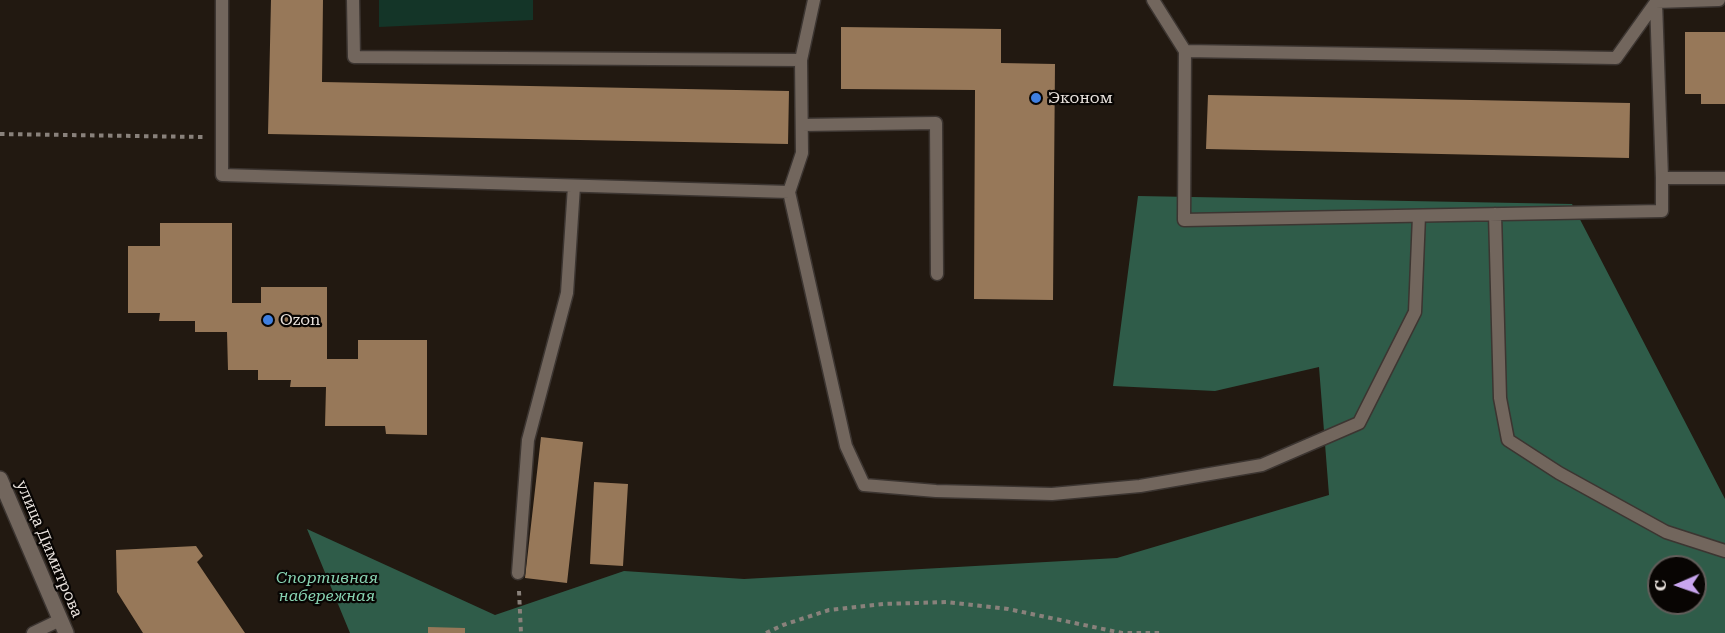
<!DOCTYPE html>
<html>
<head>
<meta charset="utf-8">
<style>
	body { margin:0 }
	#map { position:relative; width:1725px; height:633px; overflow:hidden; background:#221911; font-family:"Roboto Serif",serif }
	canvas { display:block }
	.north { position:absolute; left:1647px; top:555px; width:60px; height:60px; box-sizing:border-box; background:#080503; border:2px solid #625d5a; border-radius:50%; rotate:268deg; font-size:16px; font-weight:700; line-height:24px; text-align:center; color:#e8e1dc }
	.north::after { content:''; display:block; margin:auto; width:21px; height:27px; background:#c8a5ee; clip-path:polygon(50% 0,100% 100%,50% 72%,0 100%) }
</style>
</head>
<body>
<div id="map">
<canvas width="1725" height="633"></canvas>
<div class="north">С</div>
</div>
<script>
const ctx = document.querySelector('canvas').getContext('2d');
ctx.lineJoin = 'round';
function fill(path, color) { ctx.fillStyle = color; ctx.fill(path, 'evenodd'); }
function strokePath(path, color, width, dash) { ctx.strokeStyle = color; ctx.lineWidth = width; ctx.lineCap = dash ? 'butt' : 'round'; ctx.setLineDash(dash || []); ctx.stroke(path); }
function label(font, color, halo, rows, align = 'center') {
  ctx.font = font + ' "Roboto Serif",serif'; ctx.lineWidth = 4.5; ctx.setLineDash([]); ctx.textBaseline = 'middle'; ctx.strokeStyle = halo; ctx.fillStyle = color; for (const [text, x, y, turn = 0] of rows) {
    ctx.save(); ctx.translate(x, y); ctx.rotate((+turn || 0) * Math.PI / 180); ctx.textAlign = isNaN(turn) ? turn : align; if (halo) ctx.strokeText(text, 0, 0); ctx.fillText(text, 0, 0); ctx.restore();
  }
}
const green = new Path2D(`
	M379,0h154v20l-154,7z`);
const forest = new Path2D(`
	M1138,196l434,8 153,295v134h-1375l-43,-104 188,86 129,-44 120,8 373,-21 212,-63 -10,-128 -104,24 -102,-5zM1659,567h36v36h-36z`);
const building = new Path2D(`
	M271,0h52l-1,82 467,9 -1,53 -520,-10z
	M841,27l160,2v34l54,1 -2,236 -79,-1 1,-209 -134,-1z
	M1685,32h40v72h-24v-10h-16z
	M1208,95l422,8 -1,55 -423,-9z
	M160,223h72v80h29v-16h66v72h31v-19h69v95l-41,-1 -1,-8h-60l1,-39h-36l1,-7h-33v-10h-30l-1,-38h-32v-11h-36l1,-8h-32v-67h32z
	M541,437l42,5 -16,141 -42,-5z
	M594,482l34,2 -5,82 -33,-2z
	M196,546l7,10 -6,6 48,71h-102l-26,-41 -1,-42z
	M428,627l37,1v5h-37z`);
const path = new Path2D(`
	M0,134l203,3
	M519,591l2,42
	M766,633l17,-8 46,-15 54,-6 64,-2 61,7 114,24h39`);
const lane = new Path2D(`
	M222,0v175l567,17 13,-39 -1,-93
	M353,0l1,57 447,3 13,-60
	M1153,0l32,51 431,7 40,-56 63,-2
	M1656,2l6,176h63
	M1185,51l-1,169 478,-9v-33
	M802,125l134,-2 1,151
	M789,192l57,254 18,39 72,6 116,3 88,-8 122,-21 97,-42 56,-111 4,-96
	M1495,214l5,184 8,42 51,33 107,59 59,19
	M518,573l10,-133 39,-147 7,-107
	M33,633l27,-13`);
const street = new Path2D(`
	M0,479l66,154`);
const markers = [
	[1036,98,6,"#3f7fe0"],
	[268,320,6,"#3f7fe0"]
];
const poiNames = [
	["Эконом",1048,98],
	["Ozon",280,320]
];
const streetNames = [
	["улица Димитрова",49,549,67]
];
const parkNames = [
	["Спортивная",327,578],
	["набережная",327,596]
];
fill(green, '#143528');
fill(forest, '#2f5c49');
fill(building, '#977859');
strokePath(lane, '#3c3531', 15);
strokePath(street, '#3c3531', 18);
strokePath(path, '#89817b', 4, [4.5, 4.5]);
strokePath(lane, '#72665d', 12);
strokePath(street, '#72665d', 15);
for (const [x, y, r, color] of markers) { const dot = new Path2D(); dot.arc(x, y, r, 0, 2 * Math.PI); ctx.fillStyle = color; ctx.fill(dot); strokePath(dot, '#080503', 2); }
label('16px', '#e8e1dc', '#080503', poiNames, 'left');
label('16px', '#e8e1dc', '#080503', streetNames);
label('italic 16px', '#88d3b2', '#080503', parkNames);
</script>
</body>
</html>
